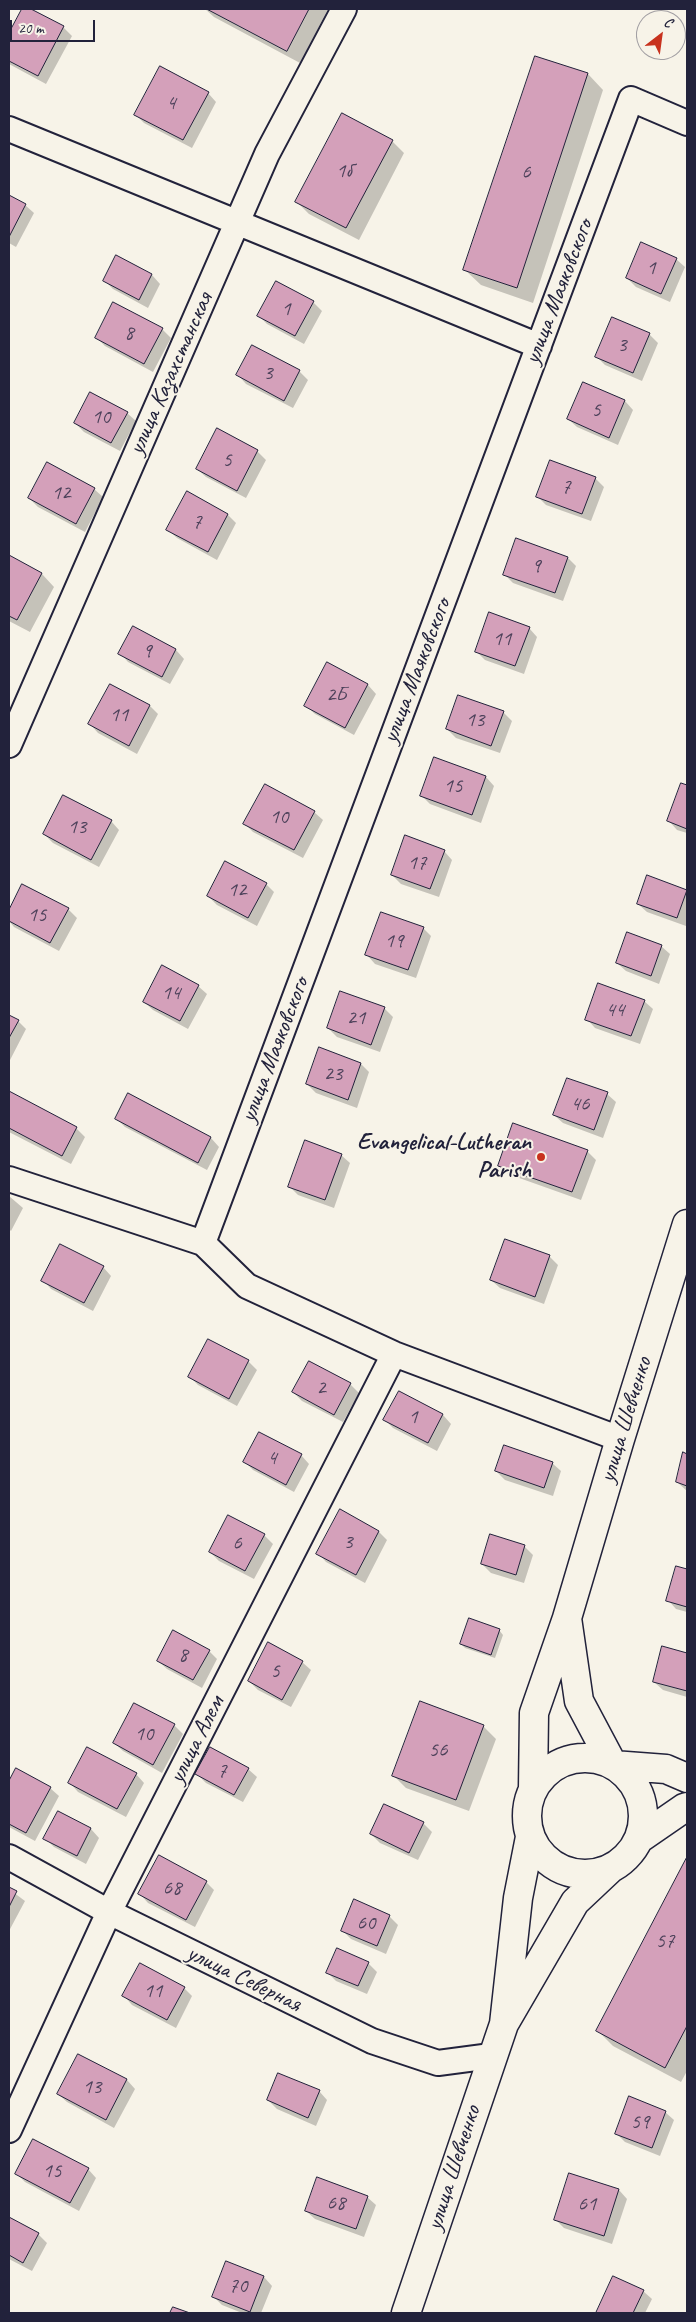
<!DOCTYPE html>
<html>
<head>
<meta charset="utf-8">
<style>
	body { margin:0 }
	#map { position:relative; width:696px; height:2322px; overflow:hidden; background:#f7f3e8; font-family:Caveat,sans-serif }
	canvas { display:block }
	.frame { position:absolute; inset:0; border:10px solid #22223b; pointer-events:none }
	.north { position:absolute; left:636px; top:10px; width:50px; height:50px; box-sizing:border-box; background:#f7f3e8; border:1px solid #a29fa3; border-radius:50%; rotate:30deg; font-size:14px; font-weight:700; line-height:20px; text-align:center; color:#22223b }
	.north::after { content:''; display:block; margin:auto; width:18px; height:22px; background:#c8321e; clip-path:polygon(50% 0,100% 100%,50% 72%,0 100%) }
	.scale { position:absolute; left:10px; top:20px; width:85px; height:22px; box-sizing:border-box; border:2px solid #22223b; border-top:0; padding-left:6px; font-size:15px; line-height:18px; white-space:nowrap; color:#22223b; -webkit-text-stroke:4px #f7f3e8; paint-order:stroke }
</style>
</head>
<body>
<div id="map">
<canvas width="696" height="2322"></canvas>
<div class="frame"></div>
<div class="north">С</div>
<div class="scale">20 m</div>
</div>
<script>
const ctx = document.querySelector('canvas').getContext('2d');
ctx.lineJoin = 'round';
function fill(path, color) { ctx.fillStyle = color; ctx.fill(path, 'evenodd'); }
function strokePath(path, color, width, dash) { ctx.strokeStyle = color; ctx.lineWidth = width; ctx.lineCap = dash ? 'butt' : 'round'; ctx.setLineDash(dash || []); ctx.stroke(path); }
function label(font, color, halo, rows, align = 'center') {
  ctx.font = font + ' Caveat,sans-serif'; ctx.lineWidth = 4; ctx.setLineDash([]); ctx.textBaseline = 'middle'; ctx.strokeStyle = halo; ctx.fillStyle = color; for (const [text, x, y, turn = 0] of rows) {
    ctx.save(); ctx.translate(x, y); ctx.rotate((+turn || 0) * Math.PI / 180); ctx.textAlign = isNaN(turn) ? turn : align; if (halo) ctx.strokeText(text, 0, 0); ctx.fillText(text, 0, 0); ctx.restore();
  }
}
const shadow = new Path2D(`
	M23,9h5l35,18 9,9 -26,48 -37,-20v-28z
	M205,9h123l-28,54 -86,-46z
	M535,57l53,17 15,16 -70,213 -52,-18 -16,-15z
	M208,93l8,9 -24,46 -48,-25 -8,-8z
	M392,141l12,12 -45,87 -50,-26 -12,-12z
	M9,196l16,9 9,8 -18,34 -7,-4z
	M116,257l36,18 8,9 -12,24 -35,-19 -9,-9z
	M676,259l9,8 -15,35 -34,-15 -9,-9z
	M313,302l9,9 -18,33 -37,-20 -8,-8z
	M162,329l9,9 -18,34 -48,-26 -9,-9z
	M649,334l9,9 -16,38 -37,-16 -9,-9z
	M299,371l9,9 -15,28 -47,-24 -8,-9z
	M584,383l41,18 8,9 -15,35 -41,-18 -9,-8z
	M127,413l9,8 -16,30 -36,-19 -9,-9z
	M218,430l39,21 9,9 -20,38 -40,-21 -9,-8z
	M595,478l9,9 -13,34 -45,-16 -8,-8z
	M94,489l9,8 -18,35 -47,-25 -9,-9z
	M187,493l41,22 8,8 -19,37 -40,-22 -9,-8z
	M9,557l33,17 12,13 -24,45 -21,-11z
	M568,558l8,8 -13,35 -50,-18 -8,-8z
	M133,628l43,22 8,9 -14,25 -42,-22 -8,-9z
	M529,628l8,9 -13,37 -39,-14 -9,-9z
	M328,664l40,21 8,9 -22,41 -39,-21 -9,-8z
	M110,685l40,21 8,8 -21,40 -39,-21 -8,-9z
	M503,712l9,9 -12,32 -44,-15 -9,-9z
	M434,759l52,18 8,9 -13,37 -51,-19 -9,-9z
	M682,784l5,2v47l-10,-3 -8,-9z
	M314,812l9,8 -20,38 -50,-26 -8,-8z
	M111,821l8,9 -20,37 -46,-24 -9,-9z
	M444,851l8,9 -13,37 -38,-13 -9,-9z
	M266,884l8,8 -17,34 -40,-21 -9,-9z
	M23,885l45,24 9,9 -18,33 -45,-24 -5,-6v-9z
	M687,891l-1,35 -39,-14 -9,-8z
	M423,928l8,8 -15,42 -41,-14 -8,-9z
	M661,946l9,8 -11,30 -33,-13 -9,-8z
	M198,986l9,8 -19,35 -35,-19 -9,-8z
	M644,1001l9,8 -13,35 -45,-16 -8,-9z
	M384,1008l9,9 -13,35 -43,-15 -9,-9z
	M9,1016l9,5 8,8 -17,33z
	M361,1064l8,8 -12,36 -41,-15 -9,-9z
	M9,1092l67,36 9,9 -14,27 -62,-32z
	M607,1094l9,8 -13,36 -40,-15 -9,-8z
	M128,1095l83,43 8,9 -12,23 -82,-43 -9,-9z
	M587,1151l9,9 -15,40 -73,-26 -9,-9z
	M341,1155l9,8 -16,45 -36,-13 -8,-8z
	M9,1196l14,12 -12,23 -2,-2z
	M549,1256l9,9 -14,39 -44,-16 -9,-8z
	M103,1267l8,9 -18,35 -42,-22 -8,-9z
	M248,1361l9,9 -20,36 -39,-21 -8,-8z
	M350,1384l9,9 -16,29 -41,-21 -9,-9z
	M399,1392l44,23 8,9 -14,27 -44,-23 -8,-8z
	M684,1454l3,1v36l-10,-9z
	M301,1455l8,9 -15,28 -41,-22 -8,-8z
	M552,1463l9,8 -8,25 -48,-16 -9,-9z
	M229,1517l35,18 9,9 -19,35 -35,-18 -9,-9z
	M379,1532l8,8 -22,43 -39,-21 -8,-9z
	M524,1546l9,9 -9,28 -33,-10 -9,-9z
	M677,1567l10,3v42l-11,-3 -8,-9z
	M499,1630l4,5 -8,23 -30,-10 -4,-4z
	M663,1648l24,6v43l-24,-7 -9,-8z
	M209,1651l8,8 -15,29 -35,-19 -9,-8z
	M302,1662l9,8 -20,37 -33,-17 -9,-9z
	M174,1725l9,9 -21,39 -39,-22 -9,-8z
	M483,1726l13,13 -27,72 -63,-23 -13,-13z
	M248,1769l9,8 -14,25 -37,-19 -9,-9z
	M16,1770l34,18 9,8 -24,45 -26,-14v-43z
	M136,1774l8,9 -18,34 -48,-25 -8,-9z
	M58,1812l33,17 8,9 -13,26 -32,-17 -9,-9z
	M423,1823l9,9 -14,28 -38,-17 -9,-9z
	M687,1859v212l-6,11 -68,-36 -16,-16z
	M206,1882l8,8 -19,37 -47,-24 -8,-9z
	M9,1889l16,12 -16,30z
	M355,1901l35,16 8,8 -12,29 -35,-15 -9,-9z
	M368,1963l9,9 -10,22 -31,-13 -8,-8z
	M184,1988l8,8 -16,32 -44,-23 -8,-9z
	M78,2055l49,25 8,9 -21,39 -47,-26 -9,-8z
	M319,2091l8,9 -11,26 -39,-17 -9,-9z
	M665,2112l9,8 -14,36 -35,-14 -9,-9z
	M88,2169l8,9 -17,33 -54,-29 -8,-8z
	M619,2190l8,9 -15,45 -48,-16 -9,-9z
	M367,2197l9,8 -12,32 -49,-18 -9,-8z
	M9,2219l29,15 9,9 -15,28 -23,-12z
	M227,2262l37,15 8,9 -11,27h-19l-20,-8 -9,-9z
	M614,2277l29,14 9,8 -7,14h-48z`);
const building = new Path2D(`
	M22,9h9l33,17 -26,50 -29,-15v-28z
	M207,9h102l-22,42z
	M535,56l53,17 -71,215 -54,-18z
	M160,66l49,26 -26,48 -49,-25z
	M342,113l51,27 -47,88 -51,-26z
	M9,195l17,9 -17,33z
	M641,242l36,16 -16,36 -35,-16z
	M116,255l36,19 -13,26 -36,-19z
	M276,281l38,20 -19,35 -38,-20z
	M113,302l50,26 -19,36 -49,-26z
	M612,317l38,16 -17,40 -38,-16z
	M252,345l48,25 -16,31 -48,-26z
	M583,382l42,18 -16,38 -42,-19z
	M90,392l38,20 -17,31 -37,-20z
	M217,428l41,22 -21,41 -41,-22z
	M550,460l46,17 -14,37 -46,-17z
	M47,462l48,26 -19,36 -48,-26z
	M187,491l41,23 -20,38 -42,-22z
	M516,538l52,19 -13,36 -52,-18z
	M9,555l33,18 -25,47 -8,-4z
	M489,612l41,15 -15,39 -40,-14z
	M133,626l43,23 -14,28 -44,-23z
	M327,662l41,22 -23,44 -41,-22z
	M110,684l40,21 -21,41 -41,-22z
	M458,695l46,16 -13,35 -45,-17z
	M434,757l52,19 -14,39 -52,-19z
	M681,783l6,2v44l-20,-8z
	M265,784l50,27 -21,39 -51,-26z
	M63,795l49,25 -21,40 -48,-26z
	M405,835l40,15 -15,39 -39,-14z
	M225,861l42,22 -19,35 -41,-22z
	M647,875l40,15 -10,28 -40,-14z
	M22,884l47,24 -19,35 -41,-22v-11z
	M381,912l43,15 -16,43 -43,-15z
	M627,932l35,13 -11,31 -35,-13z
	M162,965l37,20 -19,36 -37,-19z
	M598,983l47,17 -14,36 -46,-16z
	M340,991l45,16 -14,38 -44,-17z
	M9,1015l10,5 -10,18z
	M319,1047l42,16 -13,37 -42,-16z
	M567,1078l41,14 -14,38 -41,-15z
	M9,1091l68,36 -15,29 -53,-28z
	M128,1093l83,44 -13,26 -83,-44z
	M513,1123l75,27 -16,42 -74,-26z
	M305,1140l37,14 -17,46 -37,-13z
	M505,1239l45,16 -15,42 -45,-17z
	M60,1244l44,22 -20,37 -43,-22z
	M208,1339l41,21 -20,39 -41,-22z
	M309,1361l42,22 -17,32 -42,-23z
	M399,1391l44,23 -15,29 -45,-23z
	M259,1432l43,22 -16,31 -43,-23z
	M504,1445l49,17 -9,26 -49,-17z
	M683,1452l4,2v32l-11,-4z
	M340,1509l39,22 -23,44 -40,-21z
	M228,1515l37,19 -20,37 -36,-19z
	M490,1534l35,11 -9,30 -35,-11z
	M676,1566l11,3v38l-21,-6z
	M469,1618l31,11 -9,26 -31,-11z
	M173,1630l37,20 -17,30 -36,-19z
	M268,1642l35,19 -21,39 -34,-19z
	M662,1646l25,7v38l-34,-9z
	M420,1701l64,24 -28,75 -64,-24z
	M134,1703l41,21 -22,41 -40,-22z
	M87,1747l50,26 -20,36 -49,-26z
	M210,1747l39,21 -15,27 -39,-21z
	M16,1768l35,19 -25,46 -17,-9v-43z
	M384,1804l40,18 -15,31 -39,-19z
	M58,1811l33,17 -14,28 -34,-17z
	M159,1855l48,26 -21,39 -48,-26z
	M687,1857v169l-22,42 -69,-37z
	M9,1887l8,4 -8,16z
	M354,1899l36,16 -13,31 -36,-15z
	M337,1948l32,14 -11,24 -32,-13z
	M140,1963l45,24 -18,33 -45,-24z
	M78,2054l49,25 -21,41 -49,-26z
	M278,2073l42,17 -12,28 -41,-18z
	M629,2096l37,15 -14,37 -37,-14z
	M33,2139l56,29 -19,35 -55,-29z
	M569,2173l50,16 -15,47 -50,-16z
	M317,2177l51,19 -12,33 -51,-18z
	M9,2217l30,16 -16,30 -14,-8z
	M226,2261l38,15 -14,36 -38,-15z
	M613,2276l31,14 -11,23h-37z
	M173,2307l17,6h-20z`);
const minor = new Path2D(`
	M9,129l530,217
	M9,745l258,-591 77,-145
	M9,1179l194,64 44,43 147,68 226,85
	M203,1243l428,-1144 56,24
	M9,1857l100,55 263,129 66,22 53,-7
	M9,2130l100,-218 285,-558`);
const tertiary = new Path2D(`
	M567,1618l53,-179 67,-215
	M527 1816a58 58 0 1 1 116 0a58 58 0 1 1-116 0Z
	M533,1789l1,-76 33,-95 12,83 34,64 53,4 21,9
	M530,1837l-12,61 -14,126 71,-122 34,-32
	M639,1839l45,-31 3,-1
	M406,2313l98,-289`);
const markers = [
	[541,1157,5,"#c8321e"]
];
const numberNames = [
	["4",171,103],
	["1б",344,171],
	["6",526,172],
	["1",651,268],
	["1",286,309],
	["8",129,333],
	["3",622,345],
	["3",268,373],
	["5",596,410],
	["10",101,417],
	["5",227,460],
	["7",566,487],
	["12",61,493],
	["7",197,522],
	["9",536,566],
	["11",502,639],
	["9",147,651],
	["2Б",336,695],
	["11",119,715],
	["13",475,720],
	["15",453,786],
	["10",279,817],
	["13",77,827],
	["17",417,863],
	["12",237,890],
	["15",37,915],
	["19",394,941],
	["14",171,993],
	["44",615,1010],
	["21",356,1018],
	["23",333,1074],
	["46",580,1104],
	["2",321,1388],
	["1",413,1417],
	["4",272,1458],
	["3",348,1542],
	["6",237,1543],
	["8",183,1655],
	["5",275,1671],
	["10",144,1734],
	["56",438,1750],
	["7",222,1771],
	["68",172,1888],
	["60",366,1923],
	["57",665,1941],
	["11",153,1991],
	["13",92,2087],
	["59",640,2122],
	["15",52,2171],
	["68",336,2203],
	["61",587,2204],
	["70",238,2286]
];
const streetNames = [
	["улица Маяковского",559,292,-69],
	["улица Казахстанская",171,374,-66],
	["улица Маяковского",417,671,-69],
	["улица Маяковского",275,1050,-69],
	["улица Шевченко",626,1420,-73],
	["улица Алем",197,1740,-63],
	["улица Северная",244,1979,26],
	["улица Шевченко",454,2168,-72]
];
const poiNames = [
	["Evangelical-Lutheran",531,1143],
	["Parish",531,1171]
];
fill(shadow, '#0003');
fill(building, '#d4a0ba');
strokePath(building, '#22223b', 1);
strokePath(minor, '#22223b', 28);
strokePath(tertiary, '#22223b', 31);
strokePath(minor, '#f7f3e8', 24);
strokePath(tertiary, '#f7f3e8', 28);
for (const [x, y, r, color] of markers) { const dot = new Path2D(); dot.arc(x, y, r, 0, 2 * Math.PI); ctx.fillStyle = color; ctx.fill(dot); strokePath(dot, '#f7f3e8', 2); }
label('21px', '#4e425b', null, numberNames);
label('24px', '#22223b', '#f7f3e8', streetNames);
label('bold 24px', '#22223b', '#f7f3e8', poiNames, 'right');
</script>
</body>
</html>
